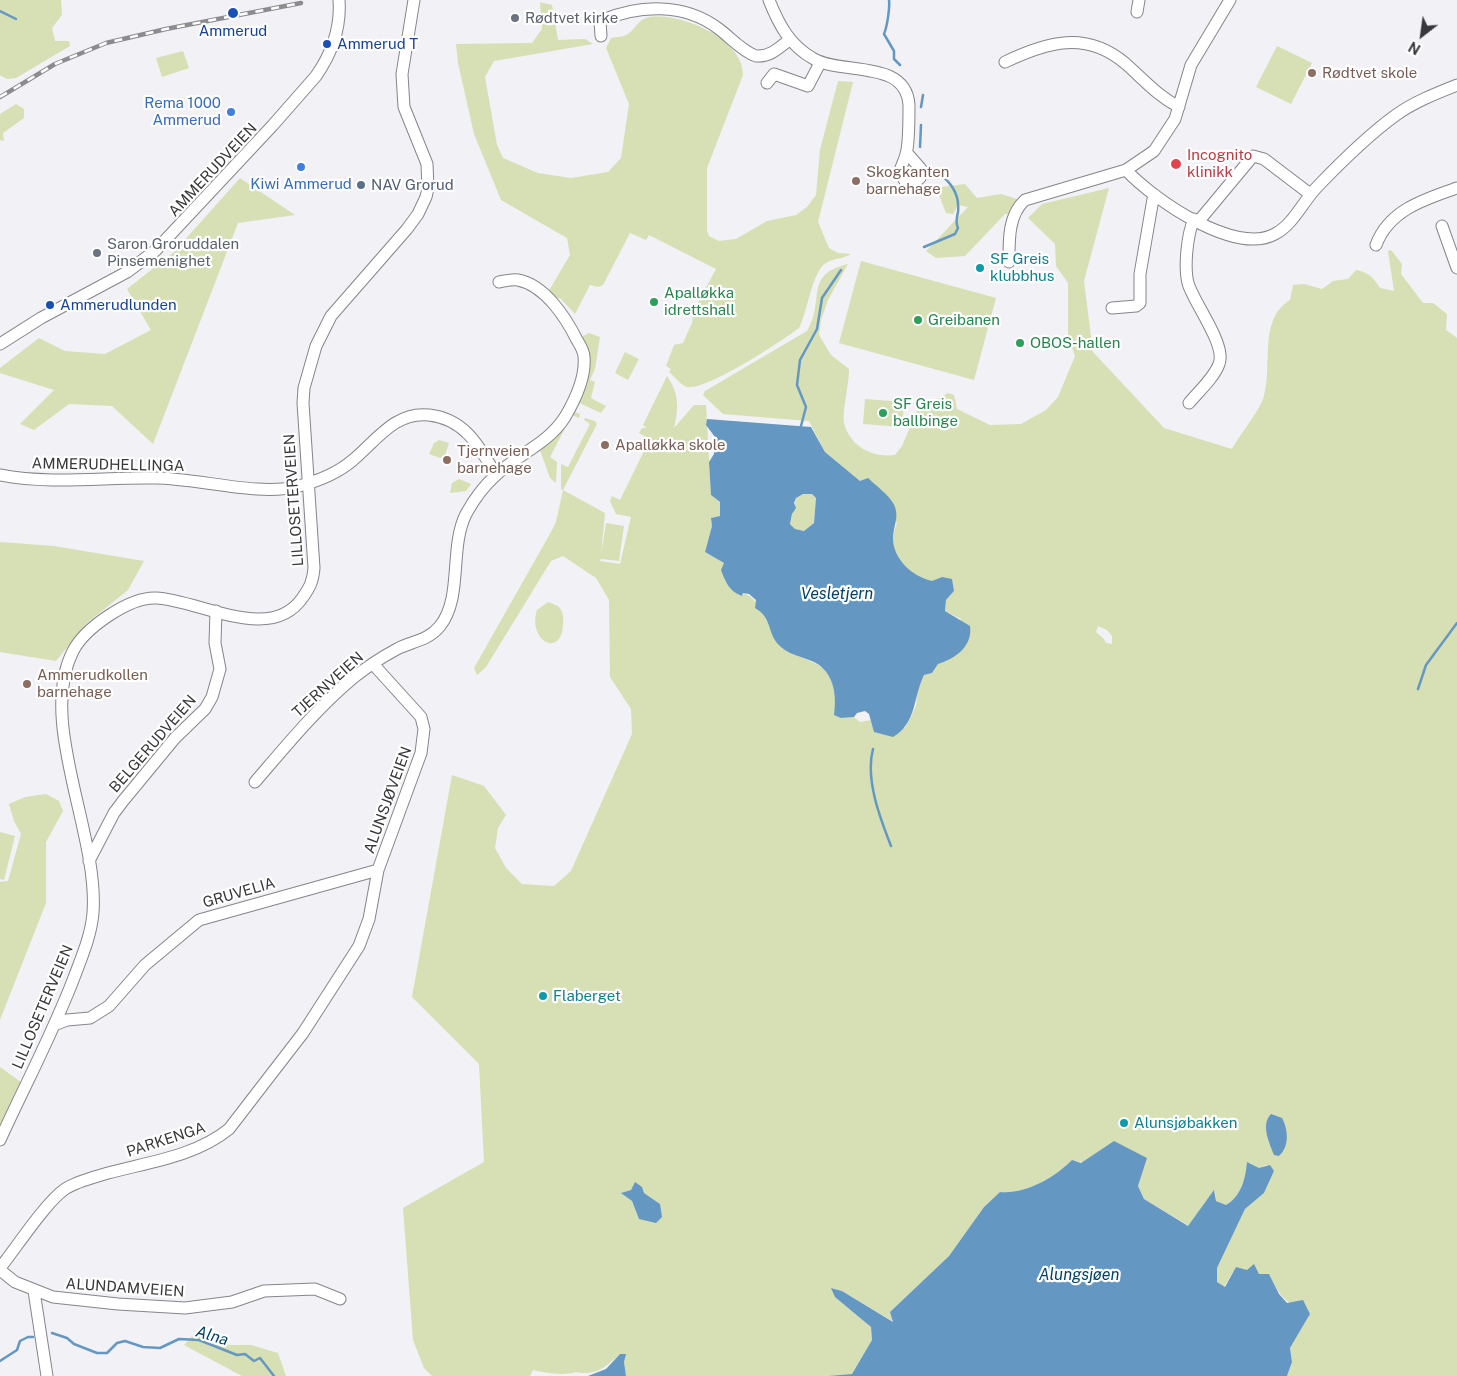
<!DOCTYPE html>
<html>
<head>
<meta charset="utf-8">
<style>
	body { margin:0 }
	#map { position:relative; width:1457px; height:1376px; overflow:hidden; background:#f1f1f6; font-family:"Public Sans",sans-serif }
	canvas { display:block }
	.north { position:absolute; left:1397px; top:10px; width:50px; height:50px; -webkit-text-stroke:4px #fff; paint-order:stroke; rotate:210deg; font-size:14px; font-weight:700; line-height:20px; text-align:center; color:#38383a }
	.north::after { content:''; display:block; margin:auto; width:18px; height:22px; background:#38383a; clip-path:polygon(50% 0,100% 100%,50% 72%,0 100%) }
</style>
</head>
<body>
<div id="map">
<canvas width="1457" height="1376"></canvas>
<div class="north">N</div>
</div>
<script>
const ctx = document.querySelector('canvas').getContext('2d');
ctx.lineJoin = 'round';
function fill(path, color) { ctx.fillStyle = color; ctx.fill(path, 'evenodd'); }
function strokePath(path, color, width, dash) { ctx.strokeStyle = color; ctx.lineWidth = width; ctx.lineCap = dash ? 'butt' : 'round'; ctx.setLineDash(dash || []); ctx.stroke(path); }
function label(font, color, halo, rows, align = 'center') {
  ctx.font = font + ' "Public Sans",sans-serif'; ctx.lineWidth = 4.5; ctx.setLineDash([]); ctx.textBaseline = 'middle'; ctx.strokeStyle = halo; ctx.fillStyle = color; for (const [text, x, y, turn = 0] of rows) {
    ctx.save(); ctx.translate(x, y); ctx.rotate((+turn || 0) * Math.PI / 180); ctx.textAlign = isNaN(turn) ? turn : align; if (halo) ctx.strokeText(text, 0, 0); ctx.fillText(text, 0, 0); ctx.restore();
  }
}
const green = new Path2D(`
	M0,0h61l1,15 -10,13 3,13h14l1,5 -54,32 -9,1 -7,-4z
	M540,2l12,3 6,35 27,-1 8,5 -99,17 -9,16 12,68 6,13 35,15 33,5 37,-6 13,-14 8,-54 -23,-56 5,-10c4,-1 11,-1 15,-3 10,-5 11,-16 24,-18 31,-4 93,21 93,58l-36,93v63l2,5 10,5 17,-2 31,-18 29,-6 11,-8 9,-12 4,-45 18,-69 15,1 -35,140 11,26 9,5 13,1c-7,5 -18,4 -25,9 -14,8 -18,48 -27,65 -17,13 -93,63 -112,59 -6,-2 -13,-11 -18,-15l2,-3 -5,-3 8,-21 9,-2 9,-20 2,-13 22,-41 -67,-34 -3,5 -16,-7 -27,52 -5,2 -8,-2 -15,29 -15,-16 -7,1 -6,-5 23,-39 -3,-17 -66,-38 -27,-66 -16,-71 -2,-19 76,-1 10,-14z
	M1277,46l35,17 -21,41 -35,-17z
	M183,51l6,17 -27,9 -6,-19z
	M16,104l8,5v9l-21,15 1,8 -4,-1v-26z
	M240,178l55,37 -57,8 -85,221 -41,-38 -43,-2 -35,26 -14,-6 34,-34 -54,-17v-5l39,-30 26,13 40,3 46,-24 -24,-41 47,-37z
	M965,184l12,14 24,-4 19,6 -1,15 -14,-1 -40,42 -29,2 -10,-7 42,-44 -10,-2 -5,9 -7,-1 -7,-18 3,-8z
	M1109,188l-25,93 9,71 71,76 68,21c7,-13 29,-40 32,-53 9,-32 -6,-76 26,-96l3,-15 11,-1 18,5 11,-8 15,-2 8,-9c12,2 18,8 24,18l14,3 -6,-40 3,-1 11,14 -1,10 22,29h10l14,11 -1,16 11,8v1038h-170l5,-14 -2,-14 20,-34c-24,-11 -29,-15 -41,-40h-10l-23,-7 -12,20 -7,-5v-14l28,-59 19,-16 10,-22 -8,-6 -7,4 -9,-6c-6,15 -9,34 -24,42l-10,-4 -1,-10 -26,35 -45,-27 -6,-13 5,-18 -71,-7c-18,17 -46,33 -72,31l-16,15 -35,49 -59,56 4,10 -52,-31 -10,-3 39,39 1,13 -20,34 -24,2h-202l-2,-14 1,-8h-5c-15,13 -22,22 -44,18 -13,4 -29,1 -43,-2l-3,6h-98l-8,-8 -11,-28 -10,-132 81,-46 -5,-98 -67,-67 40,-222 32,11 22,29 -8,13 -3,20 11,20 16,16 32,2 17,-15 61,-137 -1,-25 -21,-32 -1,-77 -13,-22 -33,-22 -12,5 -65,106 -9,8 -3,-7 77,-136 5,-10 7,-32 -2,-1v-25l7,3 22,-43 -6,-4 1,-2 10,3 2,3 -34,66 42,23 -4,42 5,-32 18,3 -5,35 -18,-2 -1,2 20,3 11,-47 -15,-3 -6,-13 2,-5 8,4 30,-61 -11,-6 3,-5h5l-4,-3 24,-49c12,17 12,32 7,52l20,-23h12l5,90 9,7 1,14 -10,2 1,8 -7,26 19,11 19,33v-3c10,2 26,24 28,34 1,4 0,5 2,8 14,26 43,21 55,39 9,13 8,30 13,44l13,-1 6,5 11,-2 34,8 11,-22 2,-19 6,-12 8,-2 6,-9 9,-3 14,-42 -16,-8 1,-11 8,-9 -12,-14 -10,5c-19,-5 -38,-22 -39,-43 0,-5 2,-11 4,-16l-37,-42 -35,-29 -16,-31 -86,-7 -20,-19 2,-4 102,-60c19,-32 -4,-56 41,-67l-20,36 -7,20 -2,15 12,20 18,14c0,15 -7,43 -5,54 6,24 29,35 51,32l7,-9 15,-35 31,-18 6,2 3,14 33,16 31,-1 25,-14 12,-13 17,-41 -7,-20v-53l-12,-17 -1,-22 -27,-26 14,-14zM1098,626l9,4 5,6v8l-6,-1 -2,-4 -8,-7zM631,1190l13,3 16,11 -21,15 -7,-18 -10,-8z
	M861,261l135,37 -22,82 -135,-37z
	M589,333l11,4 -5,32 -5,11 5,2 -4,16 15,8 -5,7 -24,-11 4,-65z
	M625,352l14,7 -11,21 -13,-7z
	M865,399l39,3 -2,25 -39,-3z
	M572,411l8,3 -1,4 -7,-3 -22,42 7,5 -1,21 -6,-5 -10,-28 15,-14z
	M439,440l10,3 -4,12 -5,3 -11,-4 5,-11z
	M459,479l12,5 -5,7 -16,2 2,-10z
	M803,494h9l4,4 -2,25 -10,8 -9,-2 -5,-5 6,-26z
	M0,542l54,4 90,15 -16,29 -41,33 -31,38 -56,-9z
	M548,602l10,4c5,5 6,11 5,18 -1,35 -36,17 -26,-14z
	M46,794l13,7 4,10 -17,31v61l-46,117v-138l8,-1 13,-47 -7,-13 -5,-17 16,-7z
	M0,832l15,4 -11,44 -4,-1z
	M0,1067l21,15 -21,49z
	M195,1333l35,12h21l27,8 8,23h-44l-58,-31z`);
const water = new Path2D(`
	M707,419l104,8 14,25 35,29 8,-3c7,7 24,19 27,29 4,11 -2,20 -2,31 0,21 20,39 39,43l10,-4 10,2 2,12 -8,9 -1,11 25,15c3,20 -15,33 -32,38l-6,9 -8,2c-11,22 -7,48 -31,62l-19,-5 -5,-18 -4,-3 -8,2 -3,4 -13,1 -7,-3c3,-20 0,-43 -20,-53 -13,-6 -27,-7 -37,-19 -10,-13 -5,-25 -22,-35l1,-8 -7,-6 -6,-1 -1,3c-13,-5 -16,-13 -21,-26l3,-7 -19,-11 7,-26 -1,-8 9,-2v-14l-9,-7 -2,-33 5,-8 1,-17 -9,-12zM803,494h9l4,4 -2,25 -10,8 -9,-2 -5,-5 2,-10 4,-6 -2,-5 2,-5z
	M1271,1114l11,4c6,11 8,28 -3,38l-5,-1c-4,-11 -14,-30 -3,-41z
	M1114,1141l33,17 -9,28 6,13 44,27 26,-36 2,11 10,4c15,-8 20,-28 21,-43l12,6 11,-3 4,6 -10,22 -19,16 -28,59v14l8,5 11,-20 11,3 7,-6 5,10h10l10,20 8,9 16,-3 7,14 -20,34 2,14 -5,14h-459l24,-2 20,-34 -1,-13 -36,-30 -4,-9 11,3 51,31 -3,-10 59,-56 35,-49 16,-15c26,2 54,-14 72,-32l9,3z
	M635,1182l7,5 2,6 16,11 2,13 -6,6 -17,-4 -7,-18 -11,-8 10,-3z
	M620,1354h6l-2,8 2,14h-38l18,-7z`);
const stream = new Path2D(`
	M889,0c1,8 -2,27 -5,34l10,17v8l6,6
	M0,11l16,8
	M921,107l2,-12
	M920,147l1,-22
	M924,247l31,-13 3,-6c-3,-6 -1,-10 0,-16 2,-19 -8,-31 -23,-42
	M801,426l5,-19 -9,-22 3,-25 17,-31 5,-31 19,-28
	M1418,689l8,-24 31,-42
	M873,749c-8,30 7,69 18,97
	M52,1333l15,5 7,6 23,9h10l10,-10 8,-2 18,6 17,1 19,-9 20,1 38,15 8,-1 9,7 6,-3 14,18
	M0,1361l17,-11 3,-9 8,-4h5`);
const minor = new Path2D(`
	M769,0c10,25 21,46 45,59 28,16 92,0 95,46 0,10 0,40 -3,49 -1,6 -5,11 -6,18l5,9 10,1 5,-4 1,-9 -14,-16
	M1137,12l2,-12
	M601,36l-1,-15c38,-16 84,-19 119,8 12,9 23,22 37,27 14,1 23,-8 33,-16
	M1005,62c42,-20 81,-32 121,2 18,16 32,32 53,43
	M767,83l7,-9 34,12 12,-23
	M1126,170c27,29 109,86 149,64 19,-10 28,-33 43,-48 24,-25 49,-50 78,-71 18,-13 41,-22 61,-30
	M1198,222l55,-66 11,3 46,35
	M1442,226l15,42
	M1376,245c13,-35 49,-46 81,-57
	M1009,262c0,-21 -1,-47 16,-62l101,-30 28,-19 21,-32 16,-54 39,-65
	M1112,308l24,-2 4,-3v-29l13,-75 2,-4
	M0,344l41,-26 86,-46 29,-22 117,-125 43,-49c16,-23 25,-49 23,-76
	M1189,403c9,-11 25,-25 30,-39 8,-19 -26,-62 -31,-81 -4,-16 -1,-48 6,-64
	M0,475c51,10 104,2 155,3 44,0 104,19 144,8 19,-5 39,-13 54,-26 23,-19 42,-49 76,-45 36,4 50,31 67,60
	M255,782c31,-36 62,-74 98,-104 14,-11 29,-21 44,-29 15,-8 31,-8 43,-23 23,-29 9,-78 26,-112 7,-13 19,-29 30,-39 22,-21 52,-31 69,-58 10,-17 21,-40 19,-60 0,-6 -4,-12 -7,-17 -11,-22 -32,-55 -59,-60 -6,-1 -13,1 -19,2
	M89,861l25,-48 9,-12 52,-63 30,-29 7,-12 8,-28 -5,-26 1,-32
	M54,1025l13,-5 23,-2 19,-12 36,-41 54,-45 179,-50
	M0,1140c25,-55 54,-109 75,-165 8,-21 16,-40 18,-62 6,-80 -56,-191 -20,-262 12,-23 56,-54 83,-53 44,2 115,47 147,-1 7,-10 10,-16 11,-29l-11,-165 1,-15 12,-42 15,-30 76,-87 11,-15 8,-17 2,-9 -1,-24 -23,-57 -2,-33 12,-74
	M0,1268c16,-20 46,-66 65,-79 12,-8 30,-12 43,-16 41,-11 88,-17 121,-44l74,-96 56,-87 10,-27 9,-49 43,-117 3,-24 -3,-12 -48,-53
	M0,1270l15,12 38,15 65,7 67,4 47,-6 32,-11 51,-2 25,10
	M34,1291l13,85`);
const rail = new Path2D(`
	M0,97l55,-33 51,-21 60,-14 135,-26`);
const markers = [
	[233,13,6,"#1a4fb4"],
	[515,18,5,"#6b7280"],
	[327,44,5,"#1a4fb4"],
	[1312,73,5,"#8d6e63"],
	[231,112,5,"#3f7fe0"],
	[1176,164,6,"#e0444e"],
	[301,167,5,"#3f7fe0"],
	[856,181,5,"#8d6e63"],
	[361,185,5,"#5c6f8a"],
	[97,253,5,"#6b7280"],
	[980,268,5,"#0f9aa8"],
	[654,302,5,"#2e9e5b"],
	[50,305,5,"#1a4fb4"],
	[918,320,5,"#2e9e5b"],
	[1020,343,5,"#2e9e5b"],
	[883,413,5,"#2e9e5b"],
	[605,445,5,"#8d6e63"],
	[447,460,5,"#8d6e63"],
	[27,684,5,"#8d6e63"],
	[543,996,5,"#0f9aa8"],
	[1124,1123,5,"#0f9aa8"]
];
const worshipNames = [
	["Rødtvet kirke",525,18],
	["Saron Groruddalen",107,244],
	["Pinsemenighet",107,261]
];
const transitNames = [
	["Ammerud",233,31,"center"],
	["Ammerud T",337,44],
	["Ammerudlunden",60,305]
];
const educationNames = [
	["Rødtvet skole",1322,73],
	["Skogkanten",866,172],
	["barnehage",866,189],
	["Apalløkka skole",615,445],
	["Tjernveien",457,451],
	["barnehage",457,468],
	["Ammerudkollen",37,675],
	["barnehage",37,692]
];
const shopNames = [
	["Rema 1000",221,103],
	["Ammerud",221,120],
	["Kiwi Ammerud",301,184,"center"]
];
const healthNames = [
	["Incognito",1187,155],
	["klinikk",1187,172]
];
const streetNames = [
	["AMMERUDVEIEN",213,170,-47],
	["AMMERUDHELLINGA",108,465,1],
	["LILLOSETERVEIEN",294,500,-94],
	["TJERNVEIEN",328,685,-42],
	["BELGERUDVEIEN",153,744,-49],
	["ALUNSJØVEIEN",388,800,-70],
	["GRUVELIA",239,893,-16],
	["LILLOSETERVEIEN",43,1007,-67],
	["PARKENGA",166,1140,-18],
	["ALUNDAMVEIEN",125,1288,4]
];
const serviceNames = [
	["NAV Grorud",371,185]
];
const cultureNames = [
	["SF Greis",990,259],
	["klubbhus",990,276],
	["Flaberget",553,996],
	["Alunsjøbakken",1134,1123]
];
const leisureNames = [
	["Apalløkka",664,293],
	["idrettshall",664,310],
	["Greibanen",928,320],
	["OBOS-hallen",1030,343],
	["SF Greis",893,404],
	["ballbinge",893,421]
];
const waterNames = [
	["Vesletjern",837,594],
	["Alungsjøen",1079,1275],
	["Alna",212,1336,17]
];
fill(green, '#d7dfb5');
fill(water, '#6498c2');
strokePath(stream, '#6498c2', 2.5);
strokePath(minor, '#85858a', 13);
strokePath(minor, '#fff', 11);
strokePath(rail, '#8c8c8f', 4.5);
strokePath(rail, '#fff', 2.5, [8]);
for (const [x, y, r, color] of markers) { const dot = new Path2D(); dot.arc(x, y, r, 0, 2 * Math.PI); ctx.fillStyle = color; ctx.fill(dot); strokePath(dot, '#fff', 2); }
label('15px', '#5b616d', '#fff', worshipNames, 'left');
label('15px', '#164399', '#fff', transitNames, 'left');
label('15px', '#785e54', '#fff', educationNames, 'left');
label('15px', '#366cbe', '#fff', shopNames, 'right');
label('15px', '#be3a42', '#fff', healthNames, 'left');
label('15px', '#38383a', '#fff', streetNames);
label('15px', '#4e5e75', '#fff', serviceNames, 'left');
label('15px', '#0d838f', '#fff', cultureNames, 'left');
label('15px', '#27864d', '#fff', leisureNames, 'left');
label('italic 16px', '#00426a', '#fff', waterNames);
</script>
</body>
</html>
